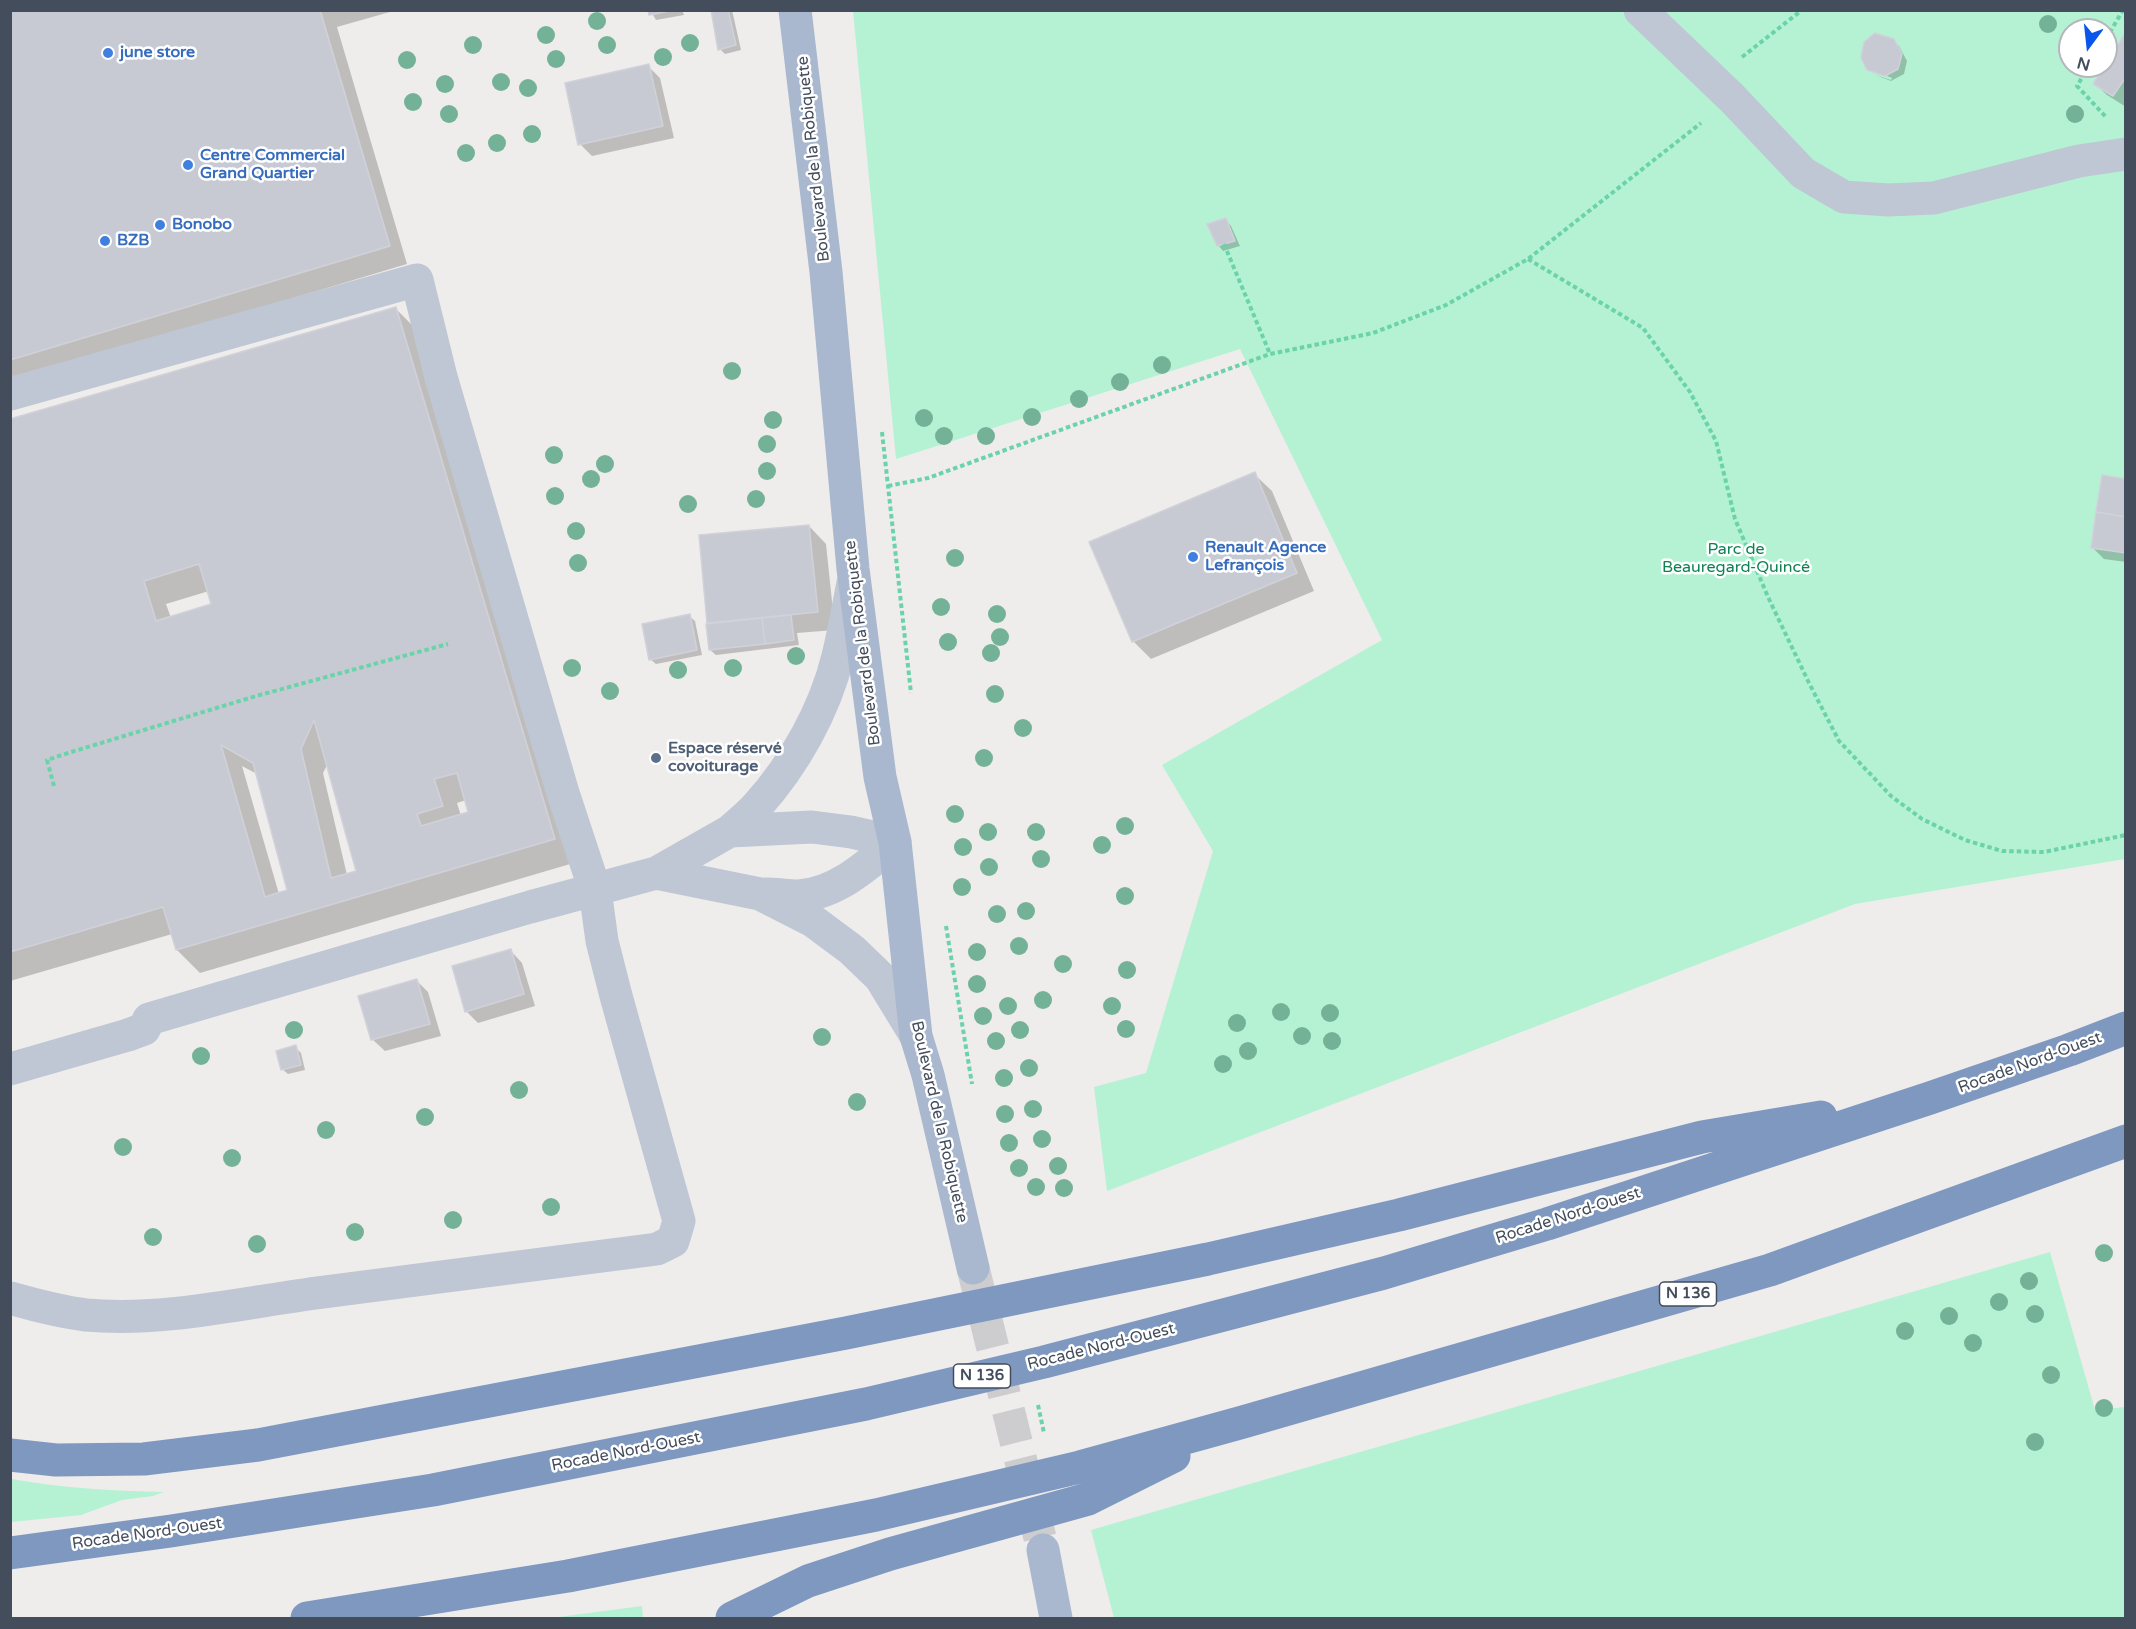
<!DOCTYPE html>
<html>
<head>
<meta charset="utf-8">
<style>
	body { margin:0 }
	#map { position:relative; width:2136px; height:1629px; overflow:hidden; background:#efecec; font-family:"Varela Round",sans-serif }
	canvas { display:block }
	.frame { position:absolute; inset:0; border:12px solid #434d5b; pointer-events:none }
	.north { position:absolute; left:2058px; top:18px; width:60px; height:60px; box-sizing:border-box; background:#fff; border:2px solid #b4b8bd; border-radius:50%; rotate:195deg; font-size:16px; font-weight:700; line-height:24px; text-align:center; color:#434d5b }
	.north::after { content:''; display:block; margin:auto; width:21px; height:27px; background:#0956ec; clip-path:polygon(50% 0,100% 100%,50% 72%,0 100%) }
</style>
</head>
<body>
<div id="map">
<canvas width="2136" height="1629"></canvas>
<div class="frame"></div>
<div class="north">N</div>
</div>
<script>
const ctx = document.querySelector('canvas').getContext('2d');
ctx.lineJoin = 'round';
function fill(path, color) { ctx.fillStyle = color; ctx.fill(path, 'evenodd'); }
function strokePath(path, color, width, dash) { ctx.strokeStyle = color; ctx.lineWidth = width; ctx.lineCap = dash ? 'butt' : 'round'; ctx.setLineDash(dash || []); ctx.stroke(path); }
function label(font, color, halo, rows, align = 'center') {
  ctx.font = font + ' "Varela Round",sans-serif'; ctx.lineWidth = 5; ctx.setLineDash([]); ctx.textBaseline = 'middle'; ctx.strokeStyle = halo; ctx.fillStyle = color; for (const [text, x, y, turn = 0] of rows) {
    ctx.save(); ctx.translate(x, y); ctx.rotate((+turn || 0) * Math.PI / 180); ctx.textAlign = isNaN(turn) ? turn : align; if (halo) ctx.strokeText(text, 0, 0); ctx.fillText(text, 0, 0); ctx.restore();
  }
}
const green = new Path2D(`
	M853,11h1272v848l-270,45 -748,287 -13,-104 52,-14 67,-222 -51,-86 220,-125 -142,-291 -344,110zM2070,30h36v36h-36z
	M2050,1252l45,158 30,-3v211h-1011l-23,-88z
	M11,1479c51,9 101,12 153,13l-11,4 -31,4 -41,15 -70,7z
	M642,1606l1,12h-92z`);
const shadow = new Path2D(`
	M10,10h387l-60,17 70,237 -397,119z
	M650,10h32l2,5 -28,5z
	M712,10h20l9,40 -16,4 -5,-5z
	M2126,35v72l-19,-12 -12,-11z
	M1893,40l6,6 8,15 -3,13 -13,7 -18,-7 18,6 1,-2 -23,-9z
	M648,66l12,12 14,60 -82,18 -12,-12z
	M1226,220l5,6 9,20 -17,5 -5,-6z
	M396,309l23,23 158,530 -377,111 -23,-23 -5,-16 -162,47v-560zM209,591l4,14 -42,13 -5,-14zM328,763l30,109 -11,3 -24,-102zM242,766l15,8 32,117 -10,3zM466,800l4,13 -9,3 -4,-13z
	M1254,474l18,17 42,100 -163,68 -18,-18 -42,-98z
	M2126,481v81l-22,-3 -12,-12z
	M809,526l17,18 9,86 -38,3 2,12 -83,10 -6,-5 1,-25 -2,-2z
	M689,616l6,5 7,34 -46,9 -6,-5z
	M511,951l11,12 13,43 -57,17 -12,-12z
	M416,980l12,12 13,44 -56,15 -12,-11 -13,-43z
	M295,1047l6,6 4,17 -17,4 -6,-5z`);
const building = new Path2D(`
	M10,10h310l70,236 -380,114z
	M648,10h26l-25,5z
	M711,10h17l8,35 -18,5z
	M2126,32v45l-13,19 -20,-12z
	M1875,33l19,6 8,15 -4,15 -13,7 -18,-6 -6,-12 3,-16z
	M649,64l14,62 -85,19 -13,-62z
	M1226,218l9,23 -18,5 -10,-22z
	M396,307l159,532 -379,111 -13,-43 -153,45v-533zM199,564l12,40 -55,17 -12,-40zM314,720l42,151 -25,7 -30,-129zM221,745l32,18 34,127 -22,7zM457,773l11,39 -47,14 -4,-12 26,-8 -9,-27z
	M1255,472l42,101 -165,69 -43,-100z
	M2102,475l24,4v38l-30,-5z
	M2096,512l30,5v36l-35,-5z
	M809,525l9,87 -111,11 -8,-88z
	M690,614l7,36 -48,10 -7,-36z
	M791,615l3,25 -29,4 -3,-26z
	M762,618l3,26 -56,6 -3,-26z
	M511,949l13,45 -59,18 -13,-46z
	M417,979l13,45 -59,16 -13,-44z
	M296,1045l5,20 -20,5 -5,-19z`);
const majorTunnel = new Path2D(`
	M973,1268l70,282`);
const path = new Path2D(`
	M2106,39l17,-29
	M1742,57l60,-47
	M2089,66l-12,20 29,31
	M1224,244l46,110
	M1528,259l115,69 47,64 26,49 19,78 33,78 41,86 30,58 52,55 31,23 43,21 37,11 42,1 82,-17
	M882,432l29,261
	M888,486l40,-8 342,-124 103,-21 73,-28 82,-46 173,-136
	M54,786l-7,-26 21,-7 188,-57 192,-52
	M946,926l26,158
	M1038,1405l6,28`);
const minor = new Path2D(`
	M1640,10l92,88 71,75 41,24 44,3 46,-2 145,-37 47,-7
	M10,394l407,-114 24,97 122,416 32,97 7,51 14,55 63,225 -6,20 -16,8c-111,14 -222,29 -333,43 -79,10 -158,30 -238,23 -26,-3 -51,-10 -76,-17
	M730,831c9,-8 19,-16 27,-25 37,-41 68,-96 81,-150 6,-24 10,-48 15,-73
	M656,873l104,21 53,27 39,29 28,27 36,59
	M766,894c10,0 22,2 32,2 38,-2 70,-31 97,-54
	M10,1069l118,-34 16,-6 5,-10 381,-112 126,-34 74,-42 82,-4 39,5 44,10`);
const major = new Path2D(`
	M795,10l31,262 27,297 27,208 15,65 21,194 12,39 45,193
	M1043,1550l13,68`);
const highway = new Path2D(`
	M10,1455l46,5 88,-1 114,-14 588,-112 362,-74 191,-44 303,-78 119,-20
	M10,1553l161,-22 262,-41 433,-86 178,-42 340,-89 163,-49 383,-126 139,-48 57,-22
	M307,1618l261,-42 308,-61 204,-48 163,-45 527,-152 356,-129
	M732,1618l76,-37 82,-27 198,-55 86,-43`);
const trees = [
	[597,21],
	[2048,24],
	[546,35],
	[690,43],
	[473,45],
	[607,45],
	[663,57],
	[556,59],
	[407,60],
	[501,82],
	[445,84],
	[528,88],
	[413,102],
	[449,114],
	[2075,114],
	[532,134],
	[497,143],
	[466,153],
	[1162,365],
	[732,371],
	[1120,382],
	[1079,399],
	[1032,417],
	[924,418],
	[773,420],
	[944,436],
	[986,436],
	[767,444],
	[554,455],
	[605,464],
	[767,471],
	[591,479],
	[555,496],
	[756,499],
	[688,504],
	[576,531],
	[955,558],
	[578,563],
	[941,607],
	[997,614],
	[1000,637],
	[948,642],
	[991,653],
	[796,656],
	[572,668],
	[733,668],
	[678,670],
	[610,691],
	[995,694],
	[1023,728],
	[984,758],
	[955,814],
	[1125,826],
	[988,832],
	[1036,832],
	[1102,845],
	[963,847],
	[1041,859],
	[989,867],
	[962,887],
	[1125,896],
	[1026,911],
	[997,914],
	[1019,946],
	[977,952],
	[1063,964],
	[1127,970],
	[977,984],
	[1043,1000],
	[1008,1006],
	[1112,1006],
	[1281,1012],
	[1330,1013],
	[983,1016],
	[1237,1023],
	[1126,1029],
	[294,1030],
	[1020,1030],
	[1302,1036],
	[822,1037],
	[996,1041],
	[1332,1041],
	[1248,1051],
	[201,1056],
	[1223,1064],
	[1029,1068],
	[1004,1078],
	[519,1090],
	[857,1102],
	[1033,1109],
	[1005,1114],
	[425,1117],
	[326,1130],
	[1042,1139],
	[1009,1143],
	[123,1147],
	[232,1158],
	[1058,1166],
	[1019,1168],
	[1036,1187],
	[1064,1188],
	[551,1207],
	[453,1220],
	[355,1232],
	[153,1237],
	[257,1244],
	[2104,1253],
	[2029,1281],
	[1999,1302],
	[2035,1314],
	[1949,1316],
	[1905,1331],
	[1973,1343],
	[2051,1375],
	[2104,1408],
	[2035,1442]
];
const markers = [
	[108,53,6,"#3f7fe0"],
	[188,165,6,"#3f7fe0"],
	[160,225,6,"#3f7fe0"],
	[105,241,6,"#3f7fe0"],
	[1193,557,6,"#3f7fe0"],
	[656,758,6,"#5c6f8a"]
];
const shields = [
	[1688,1294,57],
	[982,1376,57]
];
const shieldNames = [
	["N 136",1688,1294],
	["N 136",982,1376]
];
const shopNames = [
	["june store",120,53],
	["Centre Commercial",200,156],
	["Grand Quartier",200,174],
	["Bonobo",172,225],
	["BZB",117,241],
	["Renault Agence",1205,548],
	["Lefrançois",1205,566]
];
const streetNames = [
	["Boulevard de la Robiquette",814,159,-96],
	["Boulevard de la Robiquette",863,643,-97],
	["Rocade Nord-Ouest",2030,1063,-20],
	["Boulevard de la Robiquette",939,1122,77],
	["Rocade Nord-Ouest",1568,1216,-18],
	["Rocade Nord-Ouest",1101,1347,-14],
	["Rocade Nord-Ouest",626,1452,-11],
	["Rocade Nord-Ouest",147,1534,-8]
];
const parkNames = [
	["Parc de",1736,550],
	["Beauregard-Quincé",1736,568]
];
const serviceNames = [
	["Espace réservé",668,749],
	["covoiturage",668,767]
];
fill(green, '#b5f2d3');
fill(shadow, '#0003');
fill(building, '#c8cad3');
strokePath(building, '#d0d1d9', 1.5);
strokePath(majorTunnel, '#cdcccf', 33, [33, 16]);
strokePath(path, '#6bd3aa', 4, [4.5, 3]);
strokePath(minor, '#bec7d3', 33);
strokePath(major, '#a9b8ce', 33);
strokePath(highway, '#7f98c0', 33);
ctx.fillStyle = '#74b298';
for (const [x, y] of trees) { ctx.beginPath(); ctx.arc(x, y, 9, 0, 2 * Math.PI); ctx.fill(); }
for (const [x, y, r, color] of markers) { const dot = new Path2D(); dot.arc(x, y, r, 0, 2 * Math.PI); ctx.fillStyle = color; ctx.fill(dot); strokePath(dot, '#fff', 2); }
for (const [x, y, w] of shields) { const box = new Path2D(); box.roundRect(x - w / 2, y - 12, w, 24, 4.5); ctx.fillStyle = '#fff'; ctx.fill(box); strokePath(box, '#434d5b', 1.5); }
label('bold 15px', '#434d5b', null, shieldNames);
label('bold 16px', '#366cbe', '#fff', shopNames, 'left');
label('16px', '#434d5b', '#fff', streetNames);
label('16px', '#0f8254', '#fff', parkNames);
label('bold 16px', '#4e5e75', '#fff', serviceNames, 'left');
</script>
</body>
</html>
